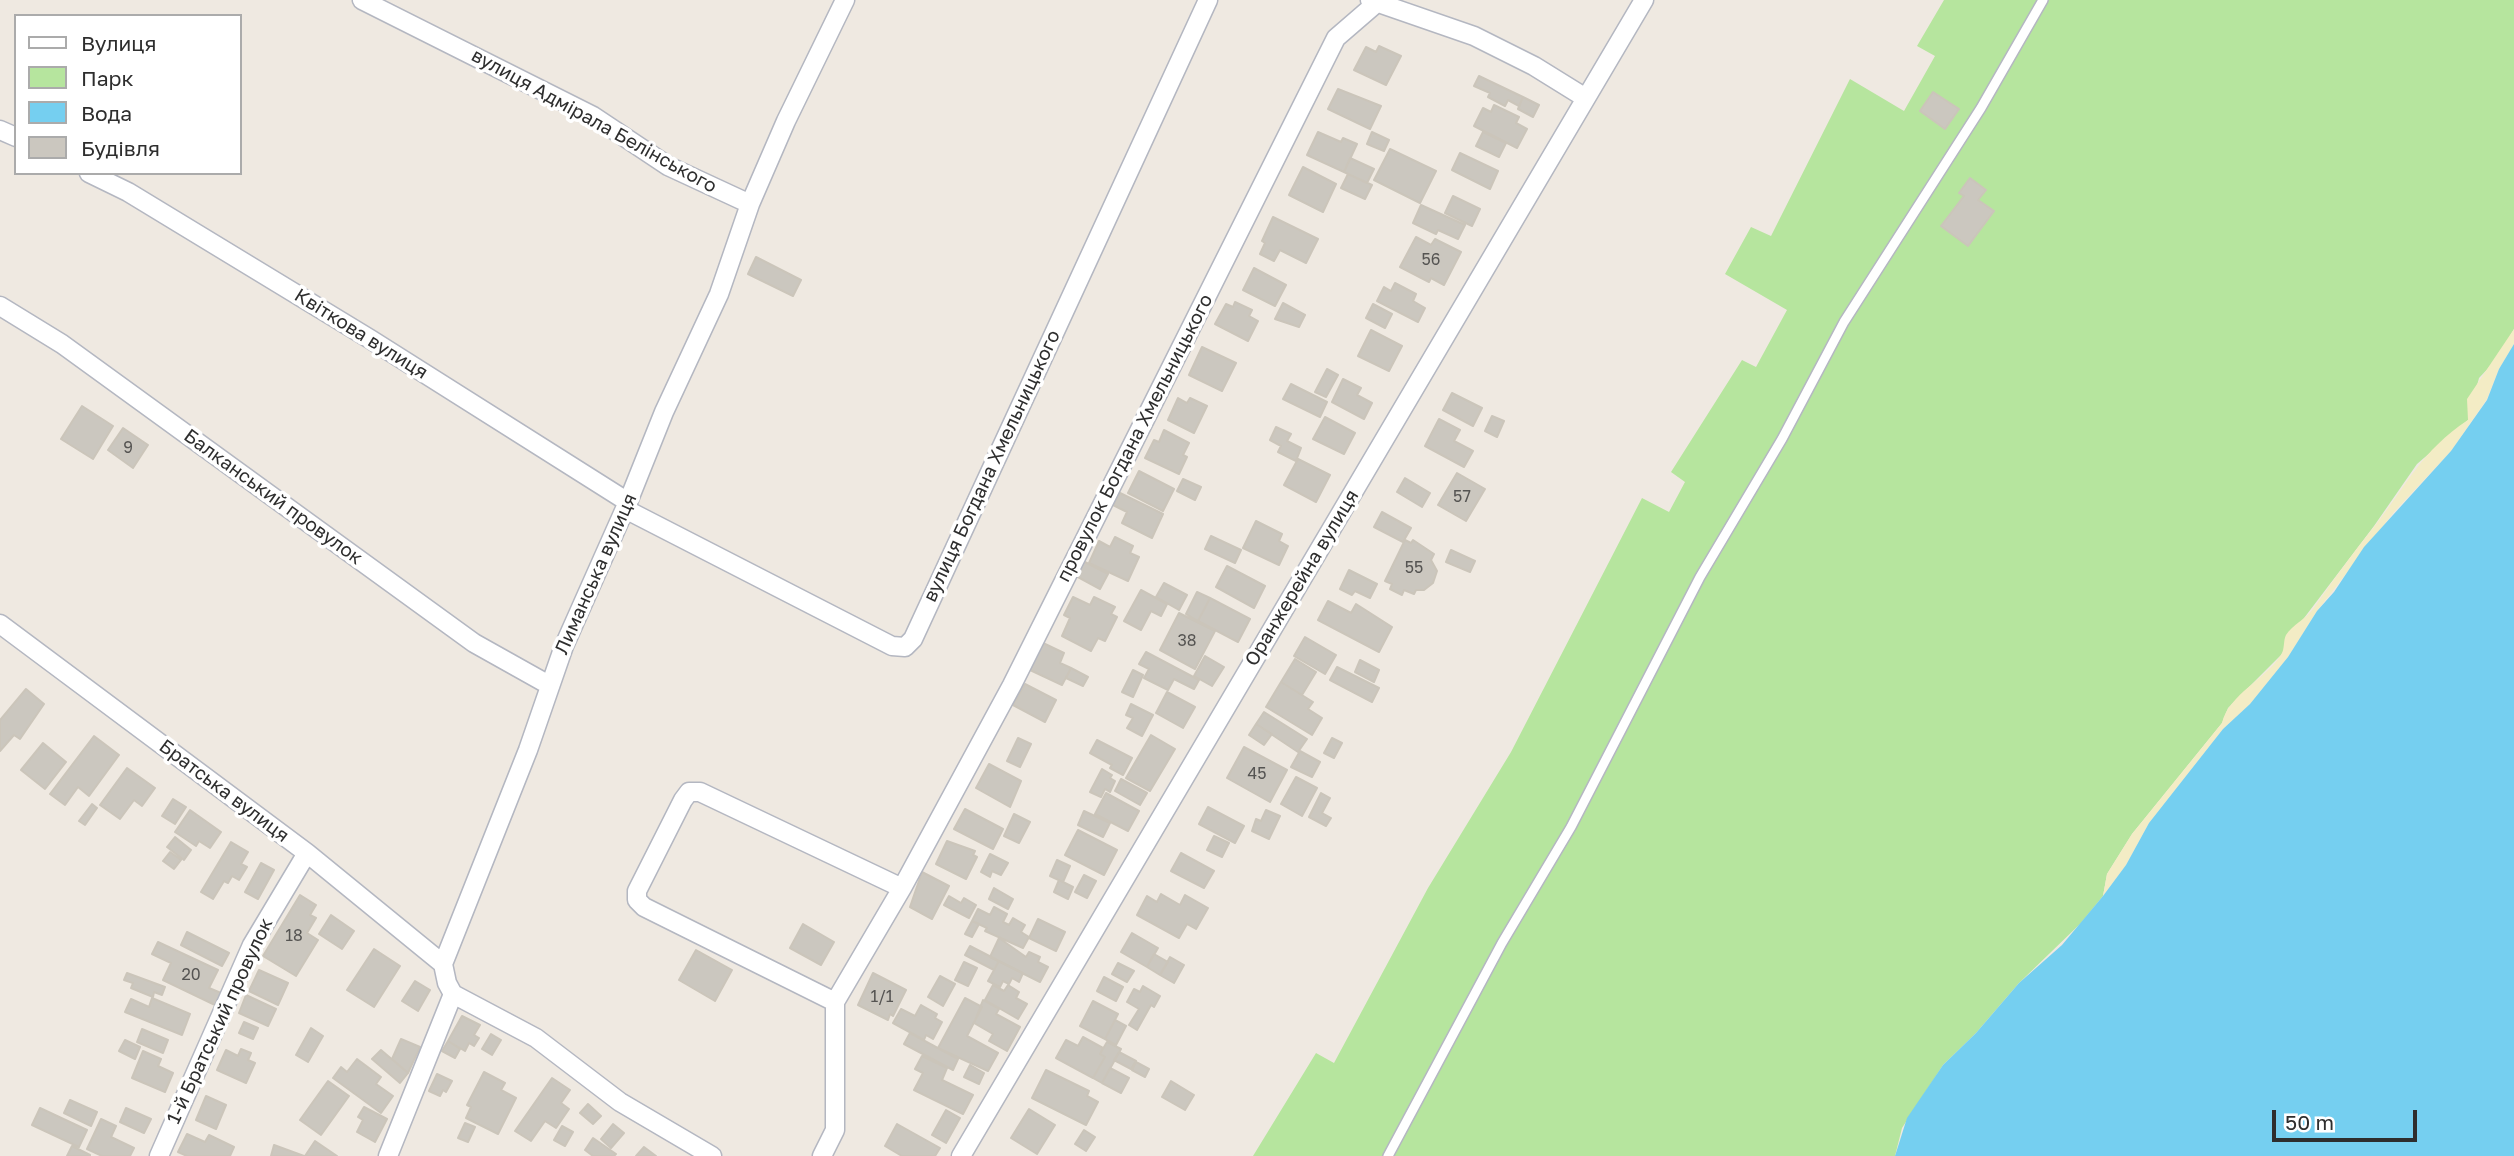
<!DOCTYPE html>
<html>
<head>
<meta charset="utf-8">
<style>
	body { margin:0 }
	#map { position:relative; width:2514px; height:1156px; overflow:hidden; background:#efe9e1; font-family:"Golos Text",sans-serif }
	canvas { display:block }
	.legend { position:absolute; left:14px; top:14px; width:228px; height:161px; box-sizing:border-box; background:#fff; border:2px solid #ababab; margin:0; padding:9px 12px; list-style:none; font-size:21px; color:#2e2e2e }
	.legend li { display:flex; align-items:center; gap:14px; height:35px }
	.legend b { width:35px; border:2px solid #ababab }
	.scale { position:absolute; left:2272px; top:1110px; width:145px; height:32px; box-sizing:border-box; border:4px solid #2e2e2e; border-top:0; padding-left:9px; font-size:21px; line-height:24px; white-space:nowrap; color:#2e2e2e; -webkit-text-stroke:5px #fff; paint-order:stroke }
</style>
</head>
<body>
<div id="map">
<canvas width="2514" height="1156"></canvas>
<ul class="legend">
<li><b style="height:9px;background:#fff"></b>Вулиця</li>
<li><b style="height:19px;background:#b6e59e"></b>Парк</li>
<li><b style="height:19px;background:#75cff0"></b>Вода</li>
<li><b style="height:19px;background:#cbc7bf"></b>Будівля</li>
</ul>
<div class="scale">50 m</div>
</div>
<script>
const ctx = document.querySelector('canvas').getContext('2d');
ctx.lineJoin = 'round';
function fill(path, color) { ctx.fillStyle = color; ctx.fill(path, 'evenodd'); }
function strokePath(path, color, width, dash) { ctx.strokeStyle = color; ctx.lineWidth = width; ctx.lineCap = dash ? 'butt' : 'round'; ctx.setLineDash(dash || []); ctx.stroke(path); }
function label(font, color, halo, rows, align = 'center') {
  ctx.font = font + ' "Golos Text",sans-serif'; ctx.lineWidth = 7; ctx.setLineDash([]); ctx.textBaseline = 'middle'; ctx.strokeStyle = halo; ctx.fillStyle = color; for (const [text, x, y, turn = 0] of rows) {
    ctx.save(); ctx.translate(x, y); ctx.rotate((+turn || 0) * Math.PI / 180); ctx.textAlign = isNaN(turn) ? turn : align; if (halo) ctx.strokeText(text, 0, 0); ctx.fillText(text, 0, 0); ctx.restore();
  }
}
const green = new Path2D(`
	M1944,0h570v329l-17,30 -18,19 -11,42 -51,44 -43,62 -76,100 -17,29 -53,53 -6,15 -90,111 -25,40 -4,22 -23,28 -61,59 -43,50 -33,32 -41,63 -7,28h-642l63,-103 18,10 94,-175 83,-136 131,-254 27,14 16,-30 -14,-10 71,-112 14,7 31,-57 -62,-36 26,-47 20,9 79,-157 54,32 31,-55 -18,-10z`);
const sand = new Path2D(`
	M2514,329v15l-15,25 -12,30 -36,52 -57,61 -77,99 -29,46 -38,47 -27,25 -74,94 -23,42 -23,31 4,-22 25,-40 90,-111c7,-29 43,-43 59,-68 4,-6 2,-14 5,-20 6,-10 20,-16 27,-26 20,-28 39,-55 61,-82 33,-42 47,-76 94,-107l-1,-21z`);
const water = new Path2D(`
	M2514,344v812h-619l12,-38 36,-53 33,-32 43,-50 43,-38 41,-49 23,-31 23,-42 74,-94 27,-25 38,-47 29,-46 17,-19 30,-45 87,-96 36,-51 12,-31z`);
const building = new Path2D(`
	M1379,46l22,10 -15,29 -32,-15 12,-23 10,5z
	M1479,76l44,21 -4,9 -11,-6 -3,6 -17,-9 2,-4 -16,-7z
	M1338,89l43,17 -11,23 -42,-20z
	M1933,92l26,17 -14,20 -25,-18z
	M1523,97l16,8 -6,12 -15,-8z
	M1494,105l25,12 -3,6 11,6 -10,19 -43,-22 9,-18 8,4z
	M1318,132l23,10 2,-4 14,6 -13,28 -37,-17z
	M1372,132l17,8 -5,11 -17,-7z
	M1483,132l23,11 -7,14 -23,-11z
	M1390,149l46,22 -16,32 -46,-23z
	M1460,153l38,18 -8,18 -38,-19z
	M1350,158l24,11 -7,14 -23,-11z
	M1303,167l33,17 -13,28 -34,-17z
	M1348,174l24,11 -7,14 -24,-11z
	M1970,178l16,12 -8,10 16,11 -26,35 -27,-20 23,-30 -5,-3z
	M1453,196l27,13 -8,17 -27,-13z
	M1421,205l44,20 -7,14 -20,-9 -2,4 -23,-11z
	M1273,217l45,22 -12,24 -26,-13 -6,11 -14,-7 5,-11 -3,-2z
	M1416,237l15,8 4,-6 26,13 -17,33 -13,-7 -2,4 -29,-15z
	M756,257l45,23 -8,16 -45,-22z
	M1254,268l32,17 -11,21 -32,-16z
	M1395,283l21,11 -3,7 12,7 -7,14 -41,-21 7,-14 7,4z
	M1235,302l17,8 -3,6 9,5 -10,20 -33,-17 11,-20 7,3z
	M1283,303l22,12 -6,12 -24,-8z
	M1373,304l19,10 -7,14 -19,-10z
	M1371,330l31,16 -13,25 -31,-15z
	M1202,347l34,16 -14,28 -33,-16z
	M1327,369l11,6 -12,22 -11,-5z
	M1343,379l18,9 -4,7 15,8 -8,16 -32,-17z
	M1291,384l36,18 -7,15 -37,-18z
	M1452,393l30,15 -9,18 -30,-16z
	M1178,398l9,5 3,-5 17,8 -13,27 -26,-13z
	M82,406l31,20 -20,33 -32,-20z
	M1492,416l12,5 -7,16 -12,-6z
	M1325,417l30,16 -11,21 -31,-15z
	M1439,419l21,11 -6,11 19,10 -9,16 -39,-21z
	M1276,427l15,7 -4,7 14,7 -5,13 -18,-9 3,-6 -11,-6z
	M123,428l25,17 -15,23 -25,-18z
	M1164,430l25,13 -6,12 4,2 -8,17 -34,-16 9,-18 5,2z
	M1298,459l32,16 -14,27 -32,-17z
	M1139,471l35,18 -11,22 -35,-18z
	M1457,473l28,16 -19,32 -28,-16z
	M1405,478l25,15 -8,14 -25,-15z
	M1183,479l18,8 -6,13 -18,-9z
	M1120,493l43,21 -11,24 -30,-15 5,-11 -14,-7z
	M1382,512l29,16 -8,14 -29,-15z
	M1256,521l26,13 -3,7 9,5 -9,19 -36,-17z
	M1211,536l30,14 -6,13 -30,-14z
	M1115,537l18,9 -3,7 9,4 -11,24 -39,-18 10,-22 11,6z
	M1405,540l6,3 2,-3 21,14 -3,6 6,11 -4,12 -9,7h-8l-2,4 -10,-4 -2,5 -12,-6 2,-5 -7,-3z
	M1451,550l24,11 -5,11 -24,-10z
	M1083,561l25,13 -8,15 -24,-13z
	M1227,566l38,20 -11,22 -38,-21z
	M1349,570l28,14 -7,14 -15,-7 -3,4 -12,-6z
	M1164,583l23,12 -8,15 -23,-13z
	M1141,590l26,14 -6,12 -10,-5 -10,19 -17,-9z
	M1197,592l13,6 -12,23 -12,-7z
	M1073,597l17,8 4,-8 21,10 -4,7 6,3 -12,24 -7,-3 -7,13 -29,-15 8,-18 -6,-3z
	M1210,598l40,21 -12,23 -40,-21z
	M1328,601l23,12 5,-9 36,23 -13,25 -61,-32z
	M1179,613l36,18 -20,38 -35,-19z
	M1305,637l31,18 -11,19 -31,-18z
	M1043,643l21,10 -4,10 11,5 -9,17 -32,-15z
	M1146,652l53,28 -5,9 -20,-10 -6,11 -24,-12 5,-9 -10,-5z
	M1205,656l19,11 -12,19 -18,-10z
	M1295,659l21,13 -14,23 -21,-13z
	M1360,660l19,10 -5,12 -19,-10z
	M1337,667l42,21 -7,14 -42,-22z
	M1071,668l17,9 -5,9 -17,-8z
	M1133,670l10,5 -10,22 -11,-5z
	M1281,682l32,20 -5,7 14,9 -10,17 -46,-28z
	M1025,684l31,16 -11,22 -32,-17z
	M26,689l18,15 -24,35 -6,-4 -14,16v-31z
	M1167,692l28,15 -12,21 -27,-15z
	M1131,704l22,11 -11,21 -15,-8 6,-10 -7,-3z
	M1264,712l43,27 -9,13 -42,-28z
	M1256,724l16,10 -8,11 -15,-10z
	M1151,735l24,14 -25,42 -24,-13z
	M94,736l25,19 -30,41 -11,-9 -13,18 -15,-11z
	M1018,738l13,6 -11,23 -13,-6z
	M1332,738l10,5 -8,15 -10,-5z
	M1097,740l35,18 -9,17 -13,-7 2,-3 -22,-12z
	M43,743l23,19 -21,27 -24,-19z
	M1244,747l43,23 -17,32 -43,-24z
	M1300,751l20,11 -8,15 -21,-10z
	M989,764l32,17 -11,26 -34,-19z
	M127,768l28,20 -13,18 -8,-6 -14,19 -20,-14z
	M1102,769l10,6 -2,3 5,3 -5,11 -5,-3 -4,8 -11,-5z
	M1296,777l21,11 -15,28 -21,-12z
	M1121,779l26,14 -7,12 -25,-14z
	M1106,793l33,18 -11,20 -33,-17z
	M1321,793l9,5 -8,15 9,5 -5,8 -17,-9z
	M173,799l13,8 -11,17 -13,-8z
	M92,804l5,4 -12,17 -6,-4z
	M1208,807l36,19 -9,17 -36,-19z
	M965,809l38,20 -10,20 -39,-20z
	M190,810l31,22 -11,16 -11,-7 -3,5 -21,-14z
	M1266,810l14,6 -11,23 -17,-8 4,-12 5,2z
	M1084,811l26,12 -7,14 -25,-12z
	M1014,814l16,8 -11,21 -15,-7z
	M1078,830l39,20 -13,25 -39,-20z
	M1214,836l15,7 -7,14 -15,-7z
	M175,837l16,13 -7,10 -17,-13z
	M947,841l28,10 -2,4 4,2 -11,22 -30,-15z
	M231,842l17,10 -7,12 6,3 -8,13 -7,-4 -4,7 -4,-2 -11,18 -12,-7z
	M170,852l11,8 -7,9 -11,-8z
	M1181,853l33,18 -10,17 -33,-17z
	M990,854l18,9 -7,12 -9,-4 -2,6 -9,-5z
	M1057,860l13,6 -7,16 -13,-6z
	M261,863l13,7 -16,29 -13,-7z
	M922,872l27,14 -17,33 -22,-12z
	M1084,875l12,6 -9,17 -12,-6z
	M1059,880l14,7 -5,12 -14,-7z
	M994,888l19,11 -5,10 -19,-10z
	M1161,894l19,11 5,-10 23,13 -12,21 -9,-5 -8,14 -42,-23 10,-19 10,6z
	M300,895l16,10 -6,10 6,3 -9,15 11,7 -22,36 -33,-20z
	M949,896l12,7 3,-5 12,7 -7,13 -25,-13z
	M994,907l13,7 -4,8 6,3 4,-7 12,7 -4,7 8,5 -6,11 -38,-17 2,-3 -15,-7 6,-12 12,6z
	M331,915l23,16 -12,18 -23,-15z
	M1038,919l27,13 -9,19 -27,-13z
	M972,921l7,3 -7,13 -7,-3z
	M803,924l31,18 -13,23 -31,-17z
	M187,932l42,21 -7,13 -41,-21z
	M1132,933l26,15 -11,19 -26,-15z
	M999,938l27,19 3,-5 11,5 -2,5 10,5 -8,15 -50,-25z
	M158,942l60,28 -9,18 12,5 -6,12 -52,-25 8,-17 -19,-9z
	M970,946l29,15 -5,9 -29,-15z
	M374,949l26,17 -26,41 -27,-17z
	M696,950l36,20 -17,31 -36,-21z
	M1154,954l14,8 -8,13 -13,-8z
	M1170,957l14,8 -10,18 -14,-8z
	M999,961l24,12 -4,9 -7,-4 -3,6 -6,-3 -3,6 -12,-6z
	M964,962l13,6 -9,18 -13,-6z
	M1118,963l16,8 -7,11 -15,-8z
	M259,970l29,13 -10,22 -29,-14z
	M127,973l38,14 -3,8 -8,-3 -1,5 -22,-9 2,-5 -9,-3z
	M873,973l33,17 -13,26 -3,-2 -2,6 -30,-15z
	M940,976l15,8 -12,22 -15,-9z
	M1104,977l19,10 -7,14 -19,-10z
	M415,981l15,9 -12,21 -16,-10z
	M993,985l11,6 4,-6 11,7 -3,6 11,6 -9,15 -33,-19z
	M1143,986l17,10 -6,11 -3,-2 -14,25 -8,-5 10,-16 -12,-7 7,-13 6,3z
	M246,995l30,14 -8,17 -29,-13z
	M152,998l38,16 -8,21 -57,-23 6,-13 18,8z
	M965,998l17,9 -15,29 31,17 -10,18 -50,-23z
	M983,1000l16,9 -3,5 24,13 -13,24 -18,-10 4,-7 -19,-11z
	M1093,1001l25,13 -13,25 -25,-13z
	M921,1005l16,9 -2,4 7,4 -9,17 -7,-4 -2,5 -31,-17 8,-14 14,7z
	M462,1016l18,9 -6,10 5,3 -5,8 -5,-3 -4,8 -17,-10z
	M1115,1020l11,6 -10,19 -11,-6z
	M244,1022l14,6 -5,11 -14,-6z
	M311,1028l12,8 -15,26 -12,-7z
	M142,1029l26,11 -5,13 -26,-11z
	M910,1033l48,26 -5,11 -49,-26z
	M491,1034l10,6 -9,15 -10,-6z
	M1083,1037l20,11 -3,6 5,3 -12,21 -37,-20 10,-18 12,6z
	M401,1039l19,8 -12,26 -16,-14z
	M125,1040l15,7 -5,12 -16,-8z
	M448,1041l12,8 -5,9 -13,-7z
	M1107,1042l14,7 -19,34 -9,-5 12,-21 -5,-3z
	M241,1049l10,4 -3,7 7,3 -9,20 -29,-13 9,-20 12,6z
	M381,1050l27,23 -8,10 -28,-24z
	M143,1051l18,8 -3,7 15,7 -8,19 -33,-14z
	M1119,1052l17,9 -5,8 -17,-9z
	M922,1056l25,12 -5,12 31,15 -10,19 -49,-24 9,-17 -8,-4z
	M357,1059l24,18 -5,7 17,12 -12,17 -48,-35 8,-11 6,5z
	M1136,1062l13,7 -4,8 -13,-7z
	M970,1065l14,8 -5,11 -15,-7z
	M1110,1068l19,10 -8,15 -19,-10z
	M1046,1070l43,21 -2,5 11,6 -12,23 -54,-27z
	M484,1072l21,11 -4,7 15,8 -18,36 -32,-16 5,-11 -4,-2z
	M437,1074l15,7 -6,11 -3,-2 -3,6 -11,-5z
	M552,1078l18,12 -9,13 8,6 -13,19 -11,-7 -14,20 -16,-10z
	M328,1081l21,15 -28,39 -21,-15z
	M1171,1081l23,14 -9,15 -23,-13z
	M206,1096l20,9 -10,24 -20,-9z
	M70,1100l27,12 -6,14 -27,-13z
	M588,1104l13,12 -8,8 -13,-11z
	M364,1107l23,12 -12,23 -18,-10 6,-12 -5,-3z
	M40,1108l47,22 -8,17 -47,-22z
	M126,1108l25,11 -7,14 -24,-11z
	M1029,1109l26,16 -18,29 -26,-16z
	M946,1110l14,8 -14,25 -14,-8z
	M101,1119l15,7 -5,11 23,11 -4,8h-28l-15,-7z
	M465,1123l10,4 -7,15 -10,-4z
	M613,1124l11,9 -13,15 -10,-9z
	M897,1124l43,24 -5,8h-33l-17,-10z
	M562,1126l11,6 -8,14 -11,-6z
	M1084,1130l11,7 -9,14 -11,-7z
	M187,1134l18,8 4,-7 25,12 -4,9h-43l-9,-4z
	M593,1138l23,16 -2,2h-21l-8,-6z
	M315,1141l22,15h-32z
	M274,1145l30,11h-33z
	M72,1146l18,9v1h-23z
	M644,1147l12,9h-20z`);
const lane = new Path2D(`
	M1388,1156l114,-213 69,-116 129,-250 82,-138 62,-117 137,-214 62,-108`);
const street = new Path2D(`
	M362,0l231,116 75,50 82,38
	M1370,0l104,36 60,30 50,31
	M0,130l16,7
	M89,173l39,19 242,147 258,163
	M0,306l62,38 412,299 75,42
	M625,509l267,137 13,1 8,-8 295,-639
	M0,624l307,229 136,111
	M453,994l83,44 84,64 92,54
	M835,1002l-191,-95 -7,-7v-9l46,-91 6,-8h11l202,96
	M159,1156l93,-211 55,-92
	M388,1156l65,-162 -6,-11 -4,-19 85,-214 36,-104 64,-144 36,-90 55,-118 31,-90 36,-83 59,-121
	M822,1156l13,-26v-128l67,-114 110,-203 324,-647 44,-38
	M961,1156l683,-1156`);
const numberNames = [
	["56",1431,260],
	["9",128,448],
	["57",1462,497],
	["55",1414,568],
	["38",1187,641],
	["45",1257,774],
	["18",294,936],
	["20",191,975],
	["1/1",882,997]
];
const streetNames = [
	["вулиця Адмірала Белінського",594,121,29],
	["Квіткова вулиця",361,334,32],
	["провулок Богдана Хмельницького",1135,438,-63],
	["вулиця Богдана Хмельницького",992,466,-65],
	["Балканський провулок",273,497,36],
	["Лиманська вулиця",596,574,-66],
	["Оранжерейна вулиця",1302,578,-59],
	["Братська вулиця",224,791,37],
	["1-й Братський провулок",220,1021,-65]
];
fill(green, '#b6e59e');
fill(sand, '#f3ecc5');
fill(water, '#75cff0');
fill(building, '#cbc7bf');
strokePath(building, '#cbc5ba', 2);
strokePath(lane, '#b4b7c1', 12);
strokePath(street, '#b4b7c1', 21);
strokePath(lane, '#fff', 9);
strokePath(street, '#fff', 18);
label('16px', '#555452', null, numberNames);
label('19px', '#2e2e2e', '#fff', streetNames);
</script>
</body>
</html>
